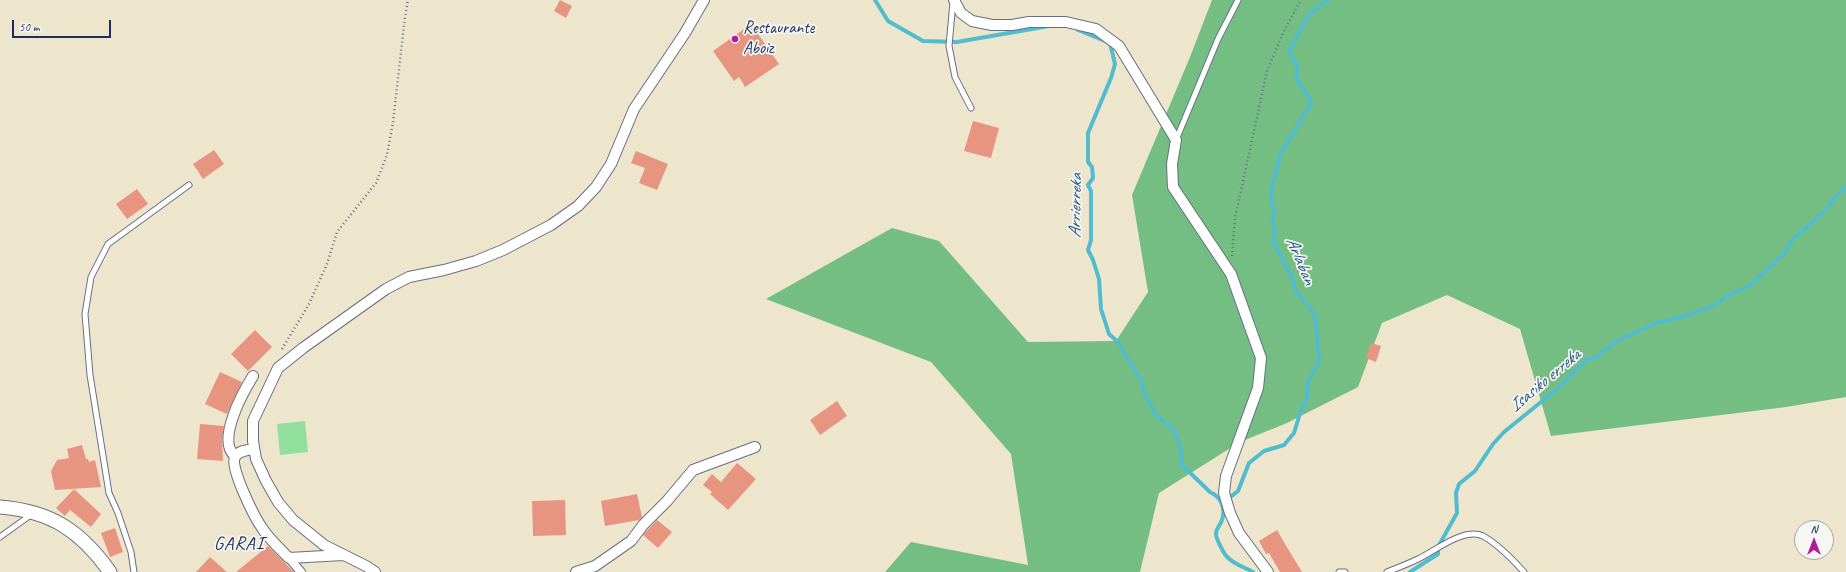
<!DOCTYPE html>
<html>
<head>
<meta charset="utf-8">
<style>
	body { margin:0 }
	#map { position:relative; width:1846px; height:572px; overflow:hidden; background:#eee6cc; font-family:Caveat,sans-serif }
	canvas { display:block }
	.north { position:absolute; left:1794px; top:520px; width:40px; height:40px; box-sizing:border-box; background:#f6f6f2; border:1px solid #9ea6b7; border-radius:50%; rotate:0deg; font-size:11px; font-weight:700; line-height:16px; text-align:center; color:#1b2f5e }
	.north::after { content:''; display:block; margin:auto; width:14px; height:18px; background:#b5179e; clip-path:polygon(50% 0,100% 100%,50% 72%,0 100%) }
	.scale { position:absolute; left:12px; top:20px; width:99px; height:18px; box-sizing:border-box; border:2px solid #1b2f5e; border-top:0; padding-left:5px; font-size:12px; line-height:14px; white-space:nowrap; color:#1b2f5e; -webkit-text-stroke:3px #f6f6f2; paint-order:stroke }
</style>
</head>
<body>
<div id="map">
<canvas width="1846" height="572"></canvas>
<div class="north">N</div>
<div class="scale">50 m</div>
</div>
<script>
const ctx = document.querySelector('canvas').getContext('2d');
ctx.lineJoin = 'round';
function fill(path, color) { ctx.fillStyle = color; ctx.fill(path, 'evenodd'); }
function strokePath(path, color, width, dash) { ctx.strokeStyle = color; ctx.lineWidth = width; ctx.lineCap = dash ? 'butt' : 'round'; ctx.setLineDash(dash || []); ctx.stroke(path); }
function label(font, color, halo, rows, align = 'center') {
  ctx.font = font + ' Caveat,sans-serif'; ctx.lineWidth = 3.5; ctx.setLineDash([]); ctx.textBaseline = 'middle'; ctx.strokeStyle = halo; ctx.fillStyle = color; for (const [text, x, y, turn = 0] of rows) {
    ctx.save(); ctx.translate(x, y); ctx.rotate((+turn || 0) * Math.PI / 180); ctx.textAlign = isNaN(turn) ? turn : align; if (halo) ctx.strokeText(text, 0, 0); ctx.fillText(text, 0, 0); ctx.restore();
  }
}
const green = new Path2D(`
	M305,421l3,31 -28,3 -3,-31z`);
const forest = new Path2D(`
	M1212,0h634v397l-60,10 -235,29 -31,-107 -73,-34 -65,28 -24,64 -71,36 -47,19 -81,51 -19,79h-255l26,-30 117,23 -17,-111 -80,-92 -165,-63 126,-71 47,13 89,101 88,-1 32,-49 -16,-97 58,-138z`);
const stream = new Path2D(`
	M875,0l13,21 35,20 34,1 92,-16
	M1078,30l32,13 5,21 -4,14 -23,55v29l4,5 1,11 -5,7 3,6v49l-3,10 5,10 6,19 2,30 8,25 10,9 4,8 18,29 4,14 11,21 14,11 6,9 4,10 2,20 28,27c11,5 16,16 12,28 -2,6 -6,8 -6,14 0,5 5,13 7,17 6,12 20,15 30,21
	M1229,498l9,-7 11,-28 15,-12 20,-6 10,-12 8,-26 5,-8 1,-18 9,-15 2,-8 -4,-42 -7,-11 -13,-15 -2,-11 -19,-36 1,-13 -3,-10 3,-9 -4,-10v-9l9,-37 31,-52c-2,-9 -11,-16 -14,-24 -2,-5 1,-8 0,-13 -3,-6 -7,-9 -7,-17l19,-34 10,-9 10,-6
	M1410,572l28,-18v-7l19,-34 -1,-20 3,-9 16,-13 18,-27 11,-12 53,-43 29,-29 11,-3 18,-15 41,-19 33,-8 26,-10 15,-11 19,-8 10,-9 25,-24 10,-15 30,-26 13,-17 9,-8`);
const building = new Path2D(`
	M560,0l12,6 -6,12 -12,-7z
	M751,24l28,40 -34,23 -6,-10 -5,4 -21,-30z
	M973,121l26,7 -8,30 -27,-7z
	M214,150l10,14 -21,15 -10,-15z
	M636,151l32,13 -11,26 -18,-7 6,-15 -14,-5z
	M137,189l11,15 -21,15 -11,-15z
	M255,330l17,17 -24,24 -17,-17z
	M1371,343l10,3 -5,16 -10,-4z
	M220,372l22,10 -15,32 -22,-10z
	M837,401l10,15 -27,19 -10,-15z
	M200,424l24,2 -2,13 1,22 -26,-2z
	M82,445l4,14h2l1,3 6,-2 6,27 -46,3 -4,-19 6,-11 12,-2 -2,-9z
	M737,463l19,16 -28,31 -18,-16 2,-2 -9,-7 9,-11 9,8z
	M74,489l27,25 -10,13 -21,-17 -5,6 -9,-8z
	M637,494l5,23 -3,3 -34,6 -4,-25z
	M565,500l1,35 -33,1 -1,-35z
	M657,520l15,12 -14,16 -15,-13z
	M115,528l8,24 -13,5 -9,-24z
	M1277,530l8,14 17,28h-22l-11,-19 -3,1 -7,-13z
	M268,546l26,26h-58z
	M210,557l17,15h-31z`);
const path = new Path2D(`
	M1232,256l3,-38 32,-147 17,-40 17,-31
	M282,349l27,-45 18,-40 10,-32 39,-49 11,-28 6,-33 12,-105 3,-17`);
const service = new Path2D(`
	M953,2l-4,44 6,31 16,31
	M1176,140l42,-101 20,-39
	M0,537l32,-23
	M134,572l-3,-20 -13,-39 -9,-20 -19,-118 -5,-61 6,-37 17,-33 81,-59
	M1339,572h6
	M1387,572c10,-4 21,-8 31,-13 17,-8 46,-32 65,-23 13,7 31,25 41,36`);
const pedestrian = new Path2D(`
	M289,558l12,14`);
const minor = new Path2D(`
	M954,0l7,13 11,8 20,4h20l17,-3h37l30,7 23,17 57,94 -4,24 1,23 58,87 30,84 -3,30 -32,88 -2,17 6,20 9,20 29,39
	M254,449c-7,1 -16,2 -19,8 -6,10 20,61 27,71 7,11 18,21 27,30l54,-3
	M235,456c-19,-15 8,-64 18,-80
	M375,572l-9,-6 -42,-21 -31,-25 -15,-18 -12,-21 -10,-22 -3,-18v-20l25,-53 25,-20 83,-59 23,-12 35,-7 32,-9 27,-11 48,-25 27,-19 18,-19 15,-23 23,-55 51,-76 19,-33
	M576,572l19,-6 36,-25 12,-16 24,-24 26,-31 62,-23`);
const tertiary = new Path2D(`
	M0,507c51,4 81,24 110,65`);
const markers = [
	[735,39,4,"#b5179e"]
];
const poiNames = [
	["Restaurante",743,29],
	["Aboiz",743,49]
];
const waterNames = [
	["Arrierreka",1076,206,-89],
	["Arlaban",1300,261,67],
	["Isasiko erreka",1545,381,-40]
];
const quarterNames = [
	["GARAI",239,544]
];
fill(green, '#91df9d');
fill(forest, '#74be84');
strokePath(stream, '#51bccd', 4);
fill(building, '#e79581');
strokePath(service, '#656f84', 7);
strokePath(pedestrian, '#656f84', 10);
strokePath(minor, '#656f84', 12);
strokePath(tertiary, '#656f84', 15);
strokePath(path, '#656f84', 2.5, [1, 3]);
strokePath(service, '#fff', 5);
strokePath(pedestrian, '#fff', 8);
strokePath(minor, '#fff', 10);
strokePath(tertiary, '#fff', 13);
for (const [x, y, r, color] of markers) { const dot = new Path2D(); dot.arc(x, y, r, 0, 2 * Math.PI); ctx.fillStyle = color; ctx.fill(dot); strokePath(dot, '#f6f6f2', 1.5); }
label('17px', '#1b2f5e', '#f6f6f2', poiNames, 'left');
label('italic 18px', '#2b597f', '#f6f6f2', waterNames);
ctx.letterSpacing = '1px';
label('19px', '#1b2f5e', '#f6f6f2', quarterNames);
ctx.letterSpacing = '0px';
</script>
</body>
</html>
